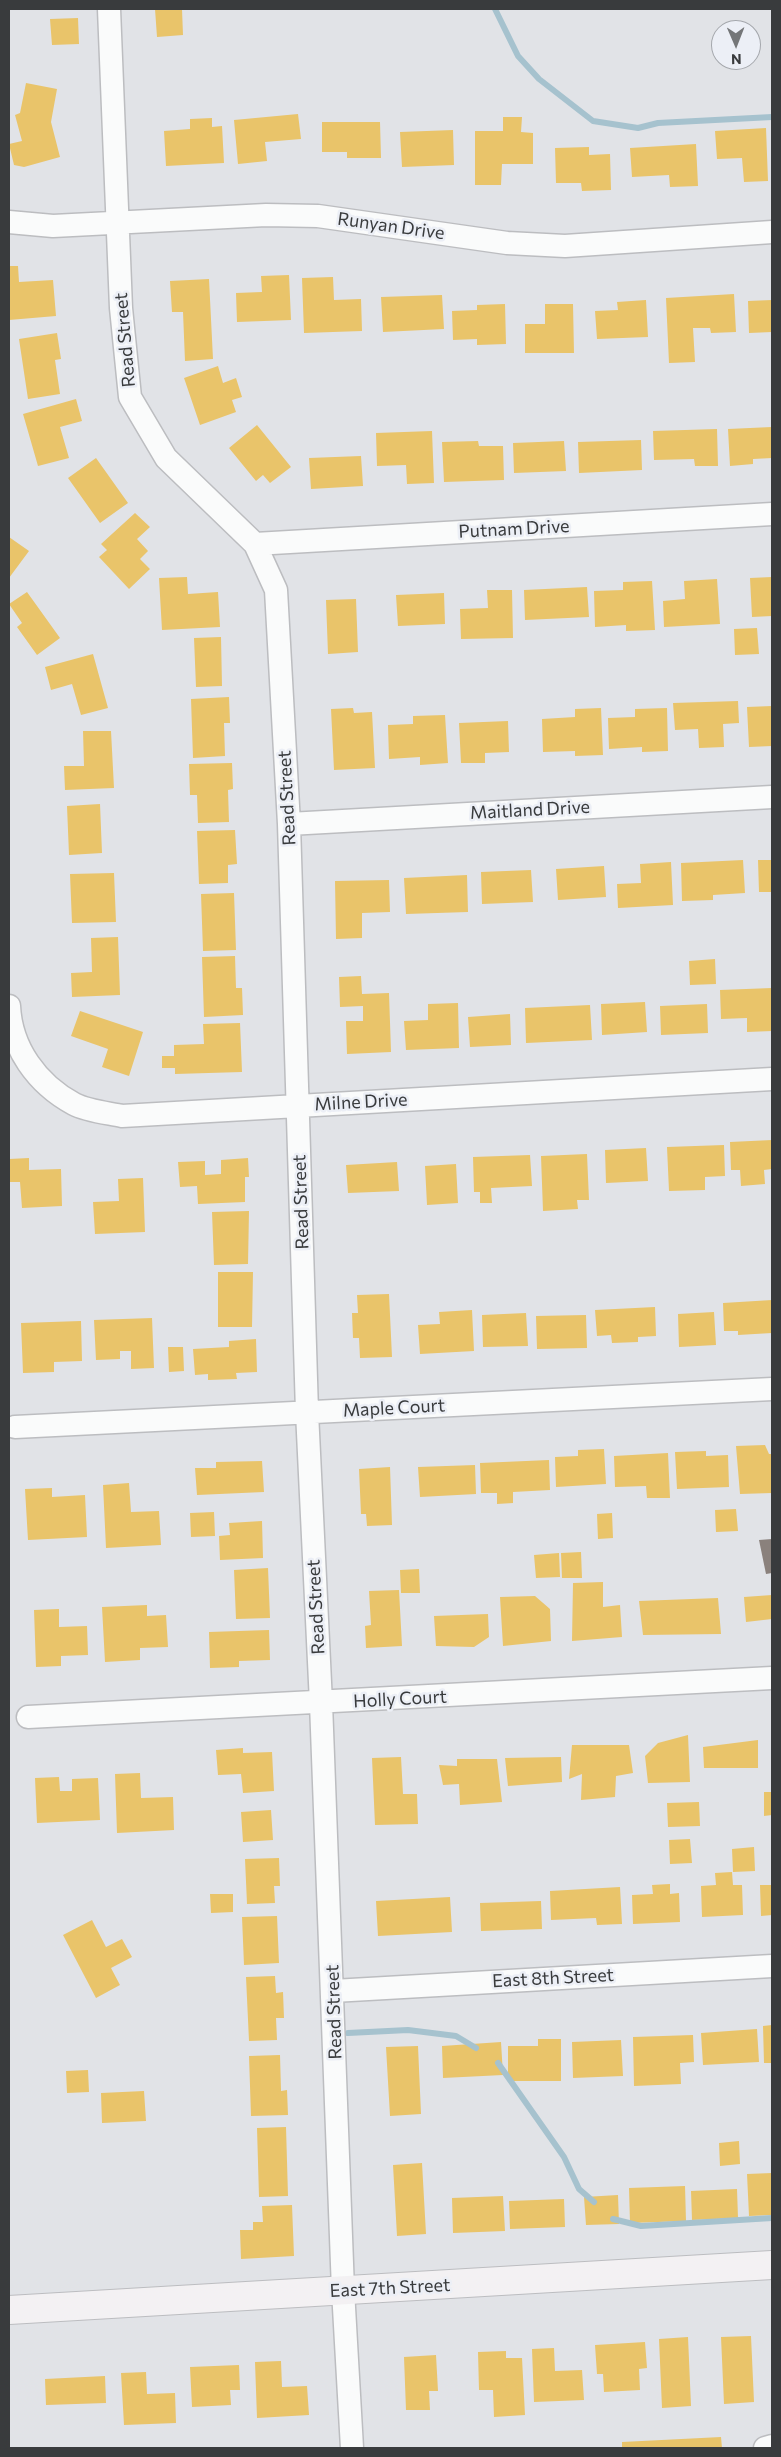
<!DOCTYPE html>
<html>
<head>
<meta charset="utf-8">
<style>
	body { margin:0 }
	#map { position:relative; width:781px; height:2457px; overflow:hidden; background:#e1e3e7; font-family:Commissioner,sans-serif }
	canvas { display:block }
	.frame { position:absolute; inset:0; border:10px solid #393b3d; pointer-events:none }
	.north { position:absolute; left:711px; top:20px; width:50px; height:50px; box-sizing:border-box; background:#eceff6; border:1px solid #a4a7ac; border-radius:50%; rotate:179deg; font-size:14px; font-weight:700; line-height:20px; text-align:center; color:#393b3d }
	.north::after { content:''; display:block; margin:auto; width:18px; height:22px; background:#747678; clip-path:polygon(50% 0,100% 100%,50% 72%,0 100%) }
</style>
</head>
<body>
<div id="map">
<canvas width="781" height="2457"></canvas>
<div class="frame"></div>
<div class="north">N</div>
</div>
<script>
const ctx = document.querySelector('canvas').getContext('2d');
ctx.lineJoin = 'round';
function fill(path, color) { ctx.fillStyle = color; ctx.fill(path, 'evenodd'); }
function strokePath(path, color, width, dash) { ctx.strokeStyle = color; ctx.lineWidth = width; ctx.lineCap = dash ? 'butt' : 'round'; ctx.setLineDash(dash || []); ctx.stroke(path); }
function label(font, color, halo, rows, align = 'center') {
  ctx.font = font + ' Commissioner,sans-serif'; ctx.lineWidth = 5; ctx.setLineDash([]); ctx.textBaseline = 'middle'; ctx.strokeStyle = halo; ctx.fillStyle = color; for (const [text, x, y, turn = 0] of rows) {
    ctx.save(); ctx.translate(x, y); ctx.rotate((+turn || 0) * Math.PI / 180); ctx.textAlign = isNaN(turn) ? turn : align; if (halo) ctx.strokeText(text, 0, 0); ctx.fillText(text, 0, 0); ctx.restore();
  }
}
const homes = new Path2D(`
	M155,9h27l1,26 -26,2z
	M78,18l1,26 -27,1 -2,-26z
	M26,83l31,6 -6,33 9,35 -36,10 -10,-2 -5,-21 13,-3 -7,-26 5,-2z
	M298,114l3,25 -36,3 2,19 -29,3 -4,-44z
	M503,117h19l-1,15 12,1v31h-31l-1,21h-26v-54h28z
	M212,118v9l10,-1 2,37 -58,3 -2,-35 26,-2v-10z
	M322,122h58l1,36h-34v-6h-25z
	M766,128l2,53 -24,1 -2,-24 -25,1 -2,-28z
	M453,130l1,35 -52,2 -2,-35z
	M696,144l2,42 -28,1 -1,-12 -37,2 -2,-29z
	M589,147v8l21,-1 1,36 -29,1 -1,-8h-25l-1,-35z
	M9,266h9l1,16 34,-2 3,36 -47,4z
	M289,275l2,45 -54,2 -1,-29 26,-1 -1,-16z
	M333,277l1,23 27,-1 1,32 -58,2 -2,-55z
	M209,279l4,80 -28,2 -2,-49h-11l-2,-31z
	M734,294l2,38 -25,1 -1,-5h-17l2,34 -26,1 -3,-65z
	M442,295l2,34 -61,3 -2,-35z
	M646,300l2,37 -51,2 -2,-28 23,-1 -1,-8z
	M772,300v32l-23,1 -1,-32z
	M505,304l1,40 -29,1v-6l-24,1 -1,-29 25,-1v-5z
	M545,304h28l1,49h-49v-29h20z
	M57,333l4,26 -6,1 5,34 -32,5 -9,-60z
	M218,366l5,17 13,-5 6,19 -10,3 4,12 -36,13 -16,-47z
	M76,399l6,22 -22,6 9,31 -31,8 -15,-52z
	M257,425l34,42 -21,16 -7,-8 -7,6 -27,-33z
	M772,427v31l-19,1v5l-23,2 -2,-37z
	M717,429l1,37h-23l-1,-7 -40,1 -1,-29z
	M432,431l2,52 -27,1 -1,-19 -29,1 -1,-33z
	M641,440l1,30 -63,3 -1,-31z
	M478,441l1,5h24l1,34 -60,2 -2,-40z
	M564,441l2,30 -52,2 -1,-30z
	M361,456l2,30 -52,3 -2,-31z
	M96,458l32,45 -28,20 -32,-45z
	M135,513l15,14 -13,12 11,12 -8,8 10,10 -21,20 -30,-32 8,-7 -6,-6z
	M9,537l20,14 -20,27z
	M187,577l1,17 30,-2 2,35 -58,3 -3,-52z
	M772,577v39l-20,1 -2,-39z
	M717,579l3,45 -56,3 -1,-26 22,-2 -1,-18z
	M652,581l3,49 -29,1v-6l-31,2 -1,-36 29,-1v-8z
	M587,587l2,30 -64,3 -1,-30z
	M487,590h25l1,48 -52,1 -1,-30 28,-1z
	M27,592l33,46 -23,17 -20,-28 5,-4 -13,-19z
	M444,593l1,31 -47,2 -2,-31z
	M356,599l2,53 -30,2 -2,-54z
	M757,628l2,26 -24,1 -1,-26z
	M221,637l1,49 -26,1 -2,-49z
	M93,654l15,54 -27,7 -9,-31 -21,6 -6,-23z
	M229,697l1,26h-6l1,33 -32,2 -2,-59z
	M738,701l1,22 -16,1 1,23 -25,1 -1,-19 -23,1 -2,-27z
	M772,706v40l-23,1 -2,-40z
	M353,708l1,5 18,-1 3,56 -41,2 -3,-61z
	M601,708l2,47 -28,1v-5l-32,1 -1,-33 33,-2v-8z
	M667,708l1,43 -26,1v-5l-33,2 -1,-31 27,-1v-8z
	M445,715l3,48 -28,2v-8l-31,2 -1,-34 25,-1v-8z
	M508,721l1,31 -24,1v10h-24l-2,-40z
	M83,731h28l3,57 -49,2 -1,-24h20z
	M232,763l1,26 -5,1 1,32 -31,1 -1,-28h-7l-1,-31z
	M100,804l2,49 -33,2 -2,-49z
	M235,830l2,34 -9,1v18l-29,1 -2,-53z
	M743,860l2,33 -32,2v5l-31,1 -1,-38z
	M758,860h14v32h-13z
	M671,862l2,43 -55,3 -1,-24 24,-1 -1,-19z
	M604,866l2,31 -48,3 -2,-31z
	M531,870l2,32 -51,2 -1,-32z
	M114,873l2,49 -44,1 -2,-49z
	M467,875l1,37 -62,2 -2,-36z
	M389,880l1,32 -28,1v25l-26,1 -1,-58z
	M234,893l2,57 -33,1 -2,-57z
	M118,937l2,58 -48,2 -1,-24 21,-1 -1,-34z
	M235,956l1,32h6l1,27 -39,2 -2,-60z
	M715,959l1,25 -26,1 -1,-24z
	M361,976l1,18 27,-1 2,59 -44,2 -1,-33h17v-15l-23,1 -1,-30z
	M772,988v43l-25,1v-14l-26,1 -1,-29z
	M645,1002l2,30 -45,3 -1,-31z
	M458,1003l1,45 -53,2 -2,-29 24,-1v-16z
	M707,1004l1,29 -47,2 -1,-29z
	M590,1005l2,35 -66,3 -1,-35z
	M80,1011l63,21 -14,44 -27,-9 6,-18 -37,-13z
	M510,1014l1,31 -41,2 -2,-30z
	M240,1023l2,49 -67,2v-6h-13v-12h12v-11l30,-1 -1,-20z
	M772,1140v29l-8,1 1,14 -24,2 -1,-16h-9l-1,-28z
	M724,1145l1,31 -20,1v13l-36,1 -2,-44z
	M646,1148l2,33 -42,2 -1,-33z
	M587,1154l2,46h-12l1,9 -35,2 -2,-55z
	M530,1155l2,31 -41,2 1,15h-12v-11h-6l-1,-35z
	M29,1158v12l32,-1 1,37 -40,2 -2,-26h-11v-23z
	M248,1158l1,19h-4v25l-47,2 -1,-18 -17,1 -2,-25 27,-1v14l16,-1v-14z
	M397,1162l2,29 -51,2 -2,-28z
	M456,1164l2,39 -31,2 -2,-39z
	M143,1178l2,54 -50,2 -2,-32 26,-1 -1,-22z
	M249,1211l-1,53 -34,1 -2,-53z
	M218,1272h35l-1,55h-34z
	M389,1294l3,63 -32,1 -1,-20h-6l-1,-25h6l-1,-18z
	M772,1300v33l-34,2v-4h-14l-1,-28z
	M655,1307l1,29 -18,1v5l-26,1 -1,-8 -14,1 -2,-26z
	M472,1310l2,41 -54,3 -2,-29 22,-1 -1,-12z
	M714,1312l2,33 -37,2 -1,-33z
	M526,1313l2,33 -45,1 -1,-32z
	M586,1315l1,33 -50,1 -1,-33z
	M152,1318l2,50 -23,1v-18h-11v8l-24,1 -2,-40z
	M81,1321l1,40 -28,1v10l-31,1 -2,-50z
	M256,1339l1,33 -21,1 1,6 -29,1v-6l-13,1 -2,-26 36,-2v-6z
	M168,1347h15l1,24 -15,1z
	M765,1445l4,9h3v39l-32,1 -4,-48z
	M604,1449l2,35 -50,3 -1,-30 23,-1v-6z
	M706,1451v5l22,-1 1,32 -52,2 -2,-37z
	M668,1453l2,45h-23l-1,-12 -31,1 -1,-31z
	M549,1460l1,30 -37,2v11l-16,1v-11h-16l-1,-30z
	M262,1461l2,31 -67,3 -2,-27h21v-6z
	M475,1465l1,29 -56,3 -2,-30z
	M390,1467l2,58 -25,1 -1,-12h-5l-2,-45z
	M129,1483l2,29 28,-1 2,34 -55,3 -3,-63z
	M52,1488v9l33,-2 2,42 -59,3 -3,-51z
	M736,1509l2,22 -22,1 -1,-22z
	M214,1512l1,24 -24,1 -1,-24z
	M612,1513l1,25 -15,1 -1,-25z
	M262,1521l1,37 -43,2 -1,-24 11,-1 -1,-12z
	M581,1552l1,26h-20l-1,-25z
	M559,1553l1,24 -24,1 -2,-23z
	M268,1568l2,50 -34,1 -2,-49z
	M419,1569l1,24h-19l-1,-23z
	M603,1582v25l17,-2 2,32 -50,4 1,-58z
	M399,1590l3,56 -36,2 -1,-22 6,-1 -2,-34z
	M772,1595v24l-26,3 -2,-25z
	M535,1596l15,13 1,32 -48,5 -3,-49z
	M718,1598l3,36 -78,1 -4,-34z
	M147,1605v11l19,-1 2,32 -28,1v12l-35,2 -3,-55z
	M59,1609v18l28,-1 1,29 -27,1v10l-25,1 -2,-57z
	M488,1614l1,23 -15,10 -38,-1 -2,-30z
	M269,1630l1,30 -31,1v6l-29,1 -1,-36z
	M688,1735l2,47 -42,1 -3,-27 13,-13z
	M758,1740v28h-54l-1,-21z
	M572,1745h57l4,28 -17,3 -1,21 -34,3 1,-26 -13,5z
	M243,1748v5l29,-1 2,39 -31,2 -2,-19 -23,1 -2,-25z
	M401,1757l2,37h14l1,30 -43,1 -3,-67z
	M561,1757l1,25 -54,4 -3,-28z
	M457,1759h40l5,43 -42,3 -1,-21 -16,1 -4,-20 18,1z
	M140,1773l1,25 32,-1 1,33 -57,3 -2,-59z
	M59,1777l1,14h12v-12l26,-1 2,42 -63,3 -2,-45z
	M764,1792h8v23l-8,1z
	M699,1802l1,24 -32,1 -1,-24z
	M271,1810l2,30 -30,2 -2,-30z
	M690,1839l2,24 -22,1 -1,-24z
	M754,1847l1,24 -22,1 -1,-23z
	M279,1858l1,28h-6l1,17 -28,1 -2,-45z
	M732,1872l1,13h9l1,30 -41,2 -1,-31 15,-1 -1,-12z
	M670,1884v10l9,-1 1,29 -47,2 -1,-29 21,-1 -1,-9z
	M760,1885h12v30l-11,1z
	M620,1887l2,37 -25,1 -1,-7 -45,2 -1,-29z
	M210,1894h23v18l-22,1z
	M450,1897l2,35 -74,4 -2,-35z
	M541,1901l1,28 -61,2 -1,-28z
	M277,1916l2,47 -35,2 -2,-48z
	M92,1920l14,27 16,-8 10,18 -21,11 9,17 -24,13 -33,-63z
	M275,1976l1,17 7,-1 1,26h-8l1,22 -28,1 -3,-64z
	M772,2025v38h-8l-1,-37z
	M757,2029l2,33 -56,3 -2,-32z
	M693,2035l1,27 -14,1 1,21 -47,2 -1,-49z
	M538,2039h23v42h-53v-35h30z
	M621,2040l2,36 -50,2 -1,-36z
	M501,2042l2,33 -60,3 -1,-32z
	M418,2046l3,68 -31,2 -4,-69z
	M280,2055l1,36 6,-1 1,25 -37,1 -2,-60z
	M88,2070l1,22 -22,1 -1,-22z
	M144,2091l2,30 -44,2 -1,-30z
	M286,2127l2,69 -29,1 -2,-69z
	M739,2141l1,23 -20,2 -1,-23z
	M422,2163l4,71 -29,2 -4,-71z
	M772,2173v42l-23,1 -2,-42z
	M685,2186l1,35 -56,2 -1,-35z
	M737,2189l1,29 -46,2 -1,-29z
	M618,2195l1,29 -33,1 -2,-28z
	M503,2196l2,35 -52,2 -1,-35z
	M564,2199l1,28 -55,2 -1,-28z
	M292,2205l2,51 -53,3 -1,-29h13v-8h10l-1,-16z
	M751,2336l3,66 -30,2 -3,-67z
	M688,2337l3,69 -29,2 -3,-69z
	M645,2342l2,26 -8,1 1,21 -36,2 -1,-18h-6l-2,-29z
	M554,2348l1,23 27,-1 2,30 -50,2 -2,-53z
	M506,2351v7h16l3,57 -31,2 -1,-27h-14l-1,-38z
	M436,2355l2,36h-9l1,19h-24l-2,-53z
	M281,2361l1,26 25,-1 2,29 -52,3 -2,-56z
	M239,2365l1,25h-10l1,15 -39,2 -2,-40z
	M146,2372l1,22 28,-1 1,30 -52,2 -3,-52z
	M105,2376l1,27 -60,2 -1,-26z
	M721,2437l1,11h-100v-6z`);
const industry = new Path2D(`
	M772,1539v34l-6,1 -7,-34z`);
const stream = new Path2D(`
	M495,9l23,47 21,23 54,42 45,7 20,-5 114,-6
	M348,2033l60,-3 48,6 20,12
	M498,2063l66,94 15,32 15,13
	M613,2219l28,7 131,-8`);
const street = new Path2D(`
	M109,9l12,299 9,89 36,61 89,86 21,46 13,234 18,588 14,291 22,587 9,158
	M9,222l44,4 213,-11 52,1 189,27 58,3 207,-14
	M255,544l517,-30
	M289,824l483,-27
	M9,1006c2,42 28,78 65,98 13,7 34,9 48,12l650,-37
	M15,1427l757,-38
	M28,1717l744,-39
	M333,1991l439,-25
	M765,2448l7,-2`);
const secondary = new Path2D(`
	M9,2310l763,-45`);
const streetNames = [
	["Runyan Drive",391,226,8],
	["Read Street",125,340,-95],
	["Putnam Drive",514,529,-3],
	["Read Street",287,798,-93],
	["Maitland Drive",530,810,-3],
	["Milne Drive",361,1102,-3],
	["Read Street",301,1202,-92],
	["Maple Court",394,1408,-3],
	["Read Street",316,1607,-93],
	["Holly Court",400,1699,-3],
	["East 8th Street",553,1978,-3],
	["Read Street",334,2012,-92],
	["East 7th Street",390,2288,-3]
];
fill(homes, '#e9c46a');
fill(industry, '#8a817c');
strokePath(stream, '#a6c2ce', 6);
strokePath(street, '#bcbdc0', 25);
strokePath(secondary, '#bcbdc0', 30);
strokePath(street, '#fafbfb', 22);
strokePath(secondary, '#f3f1f3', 28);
label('18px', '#393b3d', '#eceff6', streetNames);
</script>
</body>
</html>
